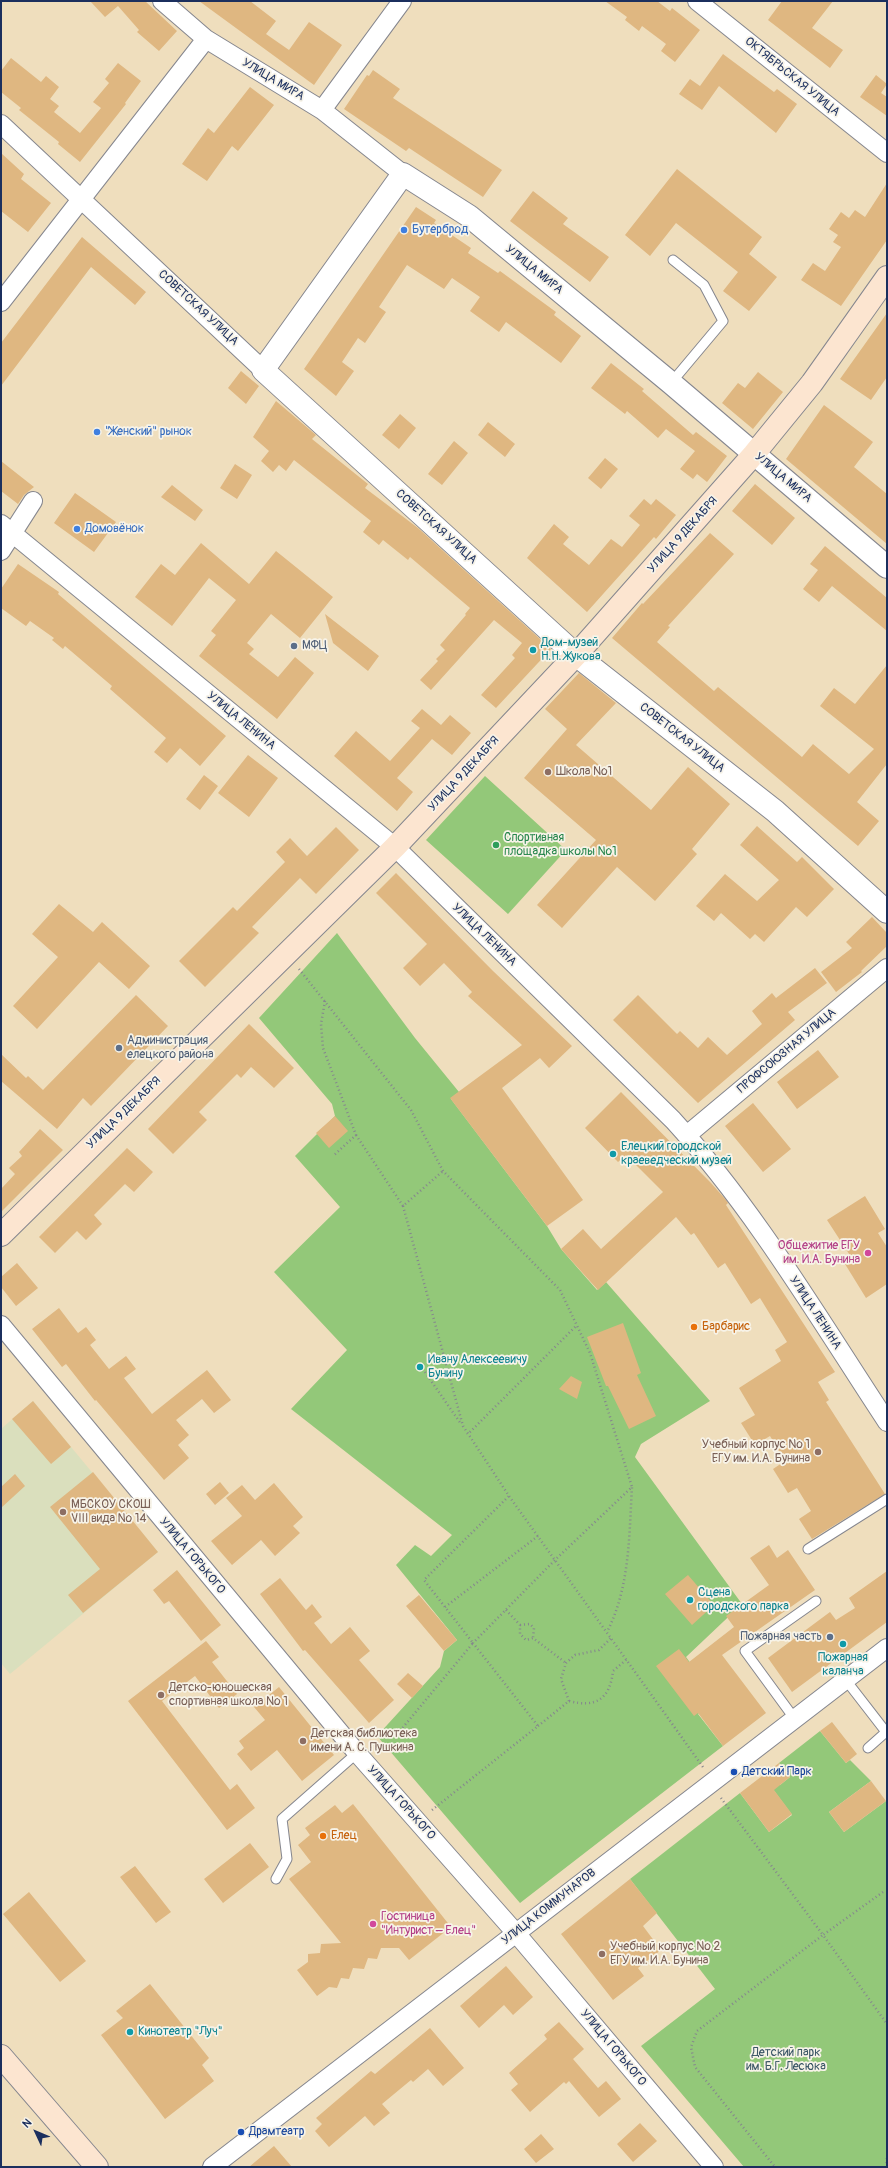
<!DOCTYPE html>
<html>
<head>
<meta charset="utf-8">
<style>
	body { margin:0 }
	#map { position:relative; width:888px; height:2168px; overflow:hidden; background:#efdebd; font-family:Pangolin,sans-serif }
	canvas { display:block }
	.frame { position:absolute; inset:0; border:2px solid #1b2f5e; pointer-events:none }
	.north { position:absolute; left:16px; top:2112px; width:40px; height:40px; -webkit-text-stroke:3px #f7f3e8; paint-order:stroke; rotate:314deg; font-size:11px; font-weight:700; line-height:16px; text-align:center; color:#1b2f5e }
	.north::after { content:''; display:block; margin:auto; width:14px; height:18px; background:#1b2f5e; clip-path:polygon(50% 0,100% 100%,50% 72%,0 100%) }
</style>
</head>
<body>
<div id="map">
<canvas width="888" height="2168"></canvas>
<div class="frame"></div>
<div class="north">N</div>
</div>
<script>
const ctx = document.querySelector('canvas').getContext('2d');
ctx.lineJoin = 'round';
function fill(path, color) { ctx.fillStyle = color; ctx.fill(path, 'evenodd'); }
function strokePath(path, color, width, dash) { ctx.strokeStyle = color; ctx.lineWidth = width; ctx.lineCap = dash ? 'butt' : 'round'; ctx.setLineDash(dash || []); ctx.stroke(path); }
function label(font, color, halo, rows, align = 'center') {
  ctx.font = font + ' Pangolin,sans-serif'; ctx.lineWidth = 3.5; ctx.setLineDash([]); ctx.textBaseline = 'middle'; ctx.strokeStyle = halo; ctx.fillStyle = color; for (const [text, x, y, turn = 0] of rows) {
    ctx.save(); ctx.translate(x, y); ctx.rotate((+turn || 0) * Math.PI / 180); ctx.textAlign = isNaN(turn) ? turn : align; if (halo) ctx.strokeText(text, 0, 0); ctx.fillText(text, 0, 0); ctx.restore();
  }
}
const built = new Path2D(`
	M33,1401l125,151 -148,122 -9,-11v-234z`);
const green = new Path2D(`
	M485,776l81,74 -58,64 -82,-74z
	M337,933l78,105 44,54 -8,7 96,127 14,23 36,41 9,-8 104,119 -69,43 -6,13 107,147 -56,53 31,42 -19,15 25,32 -203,157 -143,-167 63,-69 4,-16 13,-11 -61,-75 19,-20 16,11 21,-21 -161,-126 56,-59 -73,-78 66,-65 -45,-51 40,-40 -3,-12 -73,-86z
	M820,1731l26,32 4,-3 21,21 -42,31 15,20 42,-31 1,2v364h-143l-103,-121 74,-57 -85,-110 110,-86 29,39 23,-17 -23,-31 7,-5 4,6 10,-8 -11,-14z`);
const building = new Path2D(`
	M90,1h55l32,30 -18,20 -22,-19 2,-2 -21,-24 -13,11z
	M199,1h51l26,20 -10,13 23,16 20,-28 33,23 -28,40z
	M605,1h52l13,10 2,-3 28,22 -25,32 -14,-11 5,-7 -24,-18 -3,5 -14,-11 2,-3z
	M782,1h51l-21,27 31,22 -13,18 -62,-48z
	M723,54l51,38 3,-3 20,15 -21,29 -57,-47 -17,24 -23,-16 11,-15 10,7z
	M11,58l30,24 5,-6 13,11 -9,12 9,7 -5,6 26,21 21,-25 -8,-6 16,-19 -4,-4 13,-16 23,18 -16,22 1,1 -46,58 -22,-18 1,-2 -40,-32 2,-2 -20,-16v-21z
	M373,70l27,19 -7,9 109,72 -19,27 -74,-49 -3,3 -62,-42 23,-34 2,1z
	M876,75l11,9 -6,9 6,4v19l-27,-19z
	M250,87l24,18 -36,46 -6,-5 -25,35 -25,-17 26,-36 6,5z
	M1,153l23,21 -3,5 30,24 -23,29 -27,-21z
	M677,169l85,68 -13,17 28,23 -28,34 -26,-20 15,-19 -62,-49 -26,33 -25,-21z
	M887,183v57l-46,66 -40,-26 12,-17 12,8 16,-24 -8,-5 5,-7 -9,-6 12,-17 8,6 6,-8 10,7z
	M533,191l35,27 -5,6 46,33 -19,25 -80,-61z
	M416,207l20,13 -2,3 37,25 -3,5 30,20 2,-2 56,41 -2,3 27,21 -20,27 -55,-41 -7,10 -29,-21 10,-14 -28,-19 -8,11 -37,-24 -28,42 7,5 -21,31 -7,-5 -16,24 12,9 -18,25 -32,-27z
	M82,237l64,55 -11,13 -44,-38 -90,119v-43z
	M887,313v64l-16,23 -31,-21z
	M611,363l33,26 -2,2 51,44 3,-3 31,24 -20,26 -10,-8 -4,5 -13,-10 15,-18 -29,-22 -8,9 -31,-27 -2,3 -34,-26z
	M241,371l18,15 -13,18 -18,-16z
	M758,372l25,20 -30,37 -31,-26 16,-20 7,5z
	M276,401l40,34 -4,4 56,45 -3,4 53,40 133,121 -55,59 -15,-13 34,-37 -3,-3 10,-12 -28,-23 -63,70 -11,-10 18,-19 -2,-2 9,-9 -5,-5 26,-30 -1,-1 5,-6 -60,-51 -2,3 -25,-20 -4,5 -16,-13 8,-11 -77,-61 -8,11 -7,-6 -6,7 -12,-11 8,-10 -16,-14z
	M824,405l49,37 -19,25 33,27v50l-101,-85z
	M400,414l16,14 -17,21 -17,-14z
	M488,422l27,22 -10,13 -27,-22z
	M454,441l14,12 -26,32 -14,-11z
	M605,458l13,11 -17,20 -13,-11z
	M1,461l33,26 -10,8 -6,9 -17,-13z
	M235,464l17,11 -15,24 -17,-11z
	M755,484l40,34 -23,27 -40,-34z
	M172,485l31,25 -8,11 -34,-24z
	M75,493l41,29 -22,30 -40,-29z
	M644,499l7,6 5,-6 20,16 -20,24 -2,-2 -67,75 -60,-54 27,-34 15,13 -6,7 26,21 22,-26 11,8 18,-22 -11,-9z
	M710,533l24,21 -66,72 2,1 -13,15 57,49 4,-4 84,70 11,-13 36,30 25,-25 -54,-43 14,-18 21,16 32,-39v99l-30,38 22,19 -21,25 -246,-208 30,-35 1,1z
	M201,543l48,41 27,-33 57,46 -33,41 -29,-24 -24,29 7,6 -5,5 29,23 17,-20 19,16 -37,46 -78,-63 17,-21 -5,-4 25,-31 -27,-22 -37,48 -37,-29 26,-33 14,11z
	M825,546l62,52v33l-55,-45 -13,16 -16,-13 15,-19 -8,-6z
	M18,564l41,28 -1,2 168,142 -26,30 -20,-18 -13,15 -13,-11 12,-14 -56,-49 2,-3 -47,-40 -2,3 -11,-9 2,-2 -24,-17 -4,5 -25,-18v-19z
	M325,614l54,42 -11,15 -35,-28z
	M579,673l37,30 -40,42 75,65 37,-43 42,37 -38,45 5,5 -42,47 -38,-34 -55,61 -25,-23 59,-65 -72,-62 43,-49 -22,-20z
	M422,709l19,16 9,-10 21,18 -19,22 -20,-16 -35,39 16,14 -16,19 -63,-55 22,-25 34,30 30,-33 -9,-7z
	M248,755l30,23 -29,39 -31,-24z
	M204,775l14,11 -18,24 -14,-11z
	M757,826l40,36 5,-5 32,32 -27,28 -11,-10 -32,35 -9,-8 -5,5 -29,-26 -7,8 -18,-15 29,-32 32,27 22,-21 -39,-35z
	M336,827l23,23 -43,44 -16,-16 -48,49 7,6 -54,54 -26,-26 54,-54 4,4 48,-49 -9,-10 14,-14 17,18z
	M396,873l97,98 79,75 -23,22 -9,-10 -38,30 81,112 -36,26 -97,-128 72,-53 -54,-49 4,-4 -28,-29 -24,23 -17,-18 24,-24 -51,-51z
	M59,904l34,28 9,-10 48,44 -21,23 -30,-27 -62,67 -24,-23 45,-49 -26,-23z
	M872,917l15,16v13l-26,25 1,1 -26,20 -15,-20 31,-24 -6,-6z
	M815,968l12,15 -39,29 7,8 -97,83 -85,-83 25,-25 39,39 3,-3 18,17 10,-11 19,18 35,-31 -10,-13 20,-18 4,5z
	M136,995l32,31 -77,80 -8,-8 -26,31 -56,-48v-27l25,24 2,-2 15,14z
	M249,1024l45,44 -20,20 -23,-21 -10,11 -4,-4 -38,38 8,8 -34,34 -25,-25z
	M818,1050l21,27 -42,32 -20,-27z
	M621,1092l90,91 15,17 2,3 -2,2 109,167 -17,10 11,18 -3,2 59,92 -73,45 -13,-20 12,-8 -14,-23 -9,5 -15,-24 12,-8 -15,-25 -15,9 -14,-22 14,-8 -16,-27 42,-27 -6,-11 12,-8 -27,-44 -9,6 -26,-41 -7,5 -24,-35 -3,2 -15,-18 -78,73 -37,-41 22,-20 18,20 62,-57 -37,-37 -8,7 -33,-34z
	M753,1103l38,46 -28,23 -38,-46z
	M335,1116l13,15 -19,17 -13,-15z
	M40,1129l23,21 -62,62v-23l14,-15 -6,-6 13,-12 -3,-4z
	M127,1148l26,24 -19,20 -9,-8 -31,31 8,9 -16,16 -9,-9 -22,22 -16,-16z
	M865,1196l20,33 -7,4 9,14v37l-21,14 -21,-34 8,-4 -26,-40z
	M17,1263l21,25 -22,18 -15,-19v-10z
	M59,1308l19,25 8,-6 10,13 -6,5 19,24 17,-13 10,13 -12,9 28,36 55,-44 24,30 -17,13 -12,-14 -26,21 13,15 -11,10 11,13 -25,22 -68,-80 -1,1 -29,-37 -4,3 -30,-38z
	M623,1323l18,50 -4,2 19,41 -27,13 -21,-43h-2l-19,-49z
	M571,1376l11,6 -5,17 -18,-10z
	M33,1401l38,46 -20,17 -39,-45z
	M93,1472l65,80 -75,61 -15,-18 32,-26 -50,-62z
	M15,1474l10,12 -24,22v-21z
	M220,1482l9,11 -14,12 -9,-11z
	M274,1483l29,34 -10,9 7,7 -25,23 -14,-16 -29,25 -21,-24 31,-25 -16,-18 16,-13 13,15z
	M769,1545l8,13 11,-8 27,40 -93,65 44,58 -43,33 -25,-33 -4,3 -38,-50 23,-17 10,13 45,-35 -8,-11 43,-31 -19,-27z
	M177,1570l44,55 -20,16 -32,-40 -5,3 -11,-14z
	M887,1571v51l-95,70 -24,-34 62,-46 6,8 19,-12 -6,-10z
	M688,1575l26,30 -22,20 -27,-31z
	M280,1578l26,32 6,-6 10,13 -8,6 17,21 19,-17 20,24 -11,9 35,40 -25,23 -64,-73 -2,1 -43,-57z
	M419,1595l38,45 -13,11 -38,-45z
	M206,1641l13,16 -7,5 25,32 -18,14 -24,-32 -33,25 68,89 7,-6 18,24 -28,22 -99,-129z
	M408,1673l15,13 -11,12 -15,-14z
	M279,1687l55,68 -32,26 -25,-31 -26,21 -14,-17 7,-6 -5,-7 26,-21 -11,-13z
	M832,1722l25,32 -11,9 -26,-32z
	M779,1763l11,14 -16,13 18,24 -23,18 -29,-39z
	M871,1781l15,20 -42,31 -15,-20z
	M353,1804l98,123 -42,33 -10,-12h-18l-4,11 -9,-1 -4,11 -11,-1 -4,11 -8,-1 -4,10 -8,-1 -12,9 -20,-26 11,-8v-8l12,-1 1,-9 20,-1 -52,-64 22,-17 -13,-17 12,-10 -5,-7 30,-23 7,8z
	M250,1843l19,24 -46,36 -19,-24z
	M135,1866l36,46 -15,11 -36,-46z
	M630,1879l27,34 -14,13 18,24 -23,18 6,8 -31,24 -52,-66z
	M29,1892l57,69 -26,21 -57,-68z
	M506,1966l27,31 -20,18 -9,-10 -25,23 -19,-22z
	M150,1984l59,74 -7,7 12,16 -49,38 -64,-84 22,-17 -7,-7z
	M559,2022l25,27 -11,10 25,29 8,-7 15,18 -22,18 -30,-36 -3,3 -2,-2 -34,30 -19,-22 7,-6 -9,-11 38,-34 -3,-4z
	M430,2028l34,40 -21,18 -15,-17 -15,13 -2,-2 -29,24 8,9 -16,13 -9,-10 -36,31 -14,-16 7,-7 -6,-6 55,-47 4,3z
	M640,2123l17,18 -24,21 -16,-18z
	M541,2134l13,15 -18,14 -12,-14z
	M274,2146l18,21h-43z`);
const path = new Path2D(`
	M299,969l112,141 32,61 117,119 30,63 42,134
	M325,1001l-4,23 2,24 33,87 -23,21
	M356,1135l47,71 40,-35
	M403,1206l60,220 46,70 194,271
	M425,1372l36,52
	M467,1433l1,1 109,-109
	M445,1607l93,-71
	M506,1610l14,15v9l6,6 7,-2 33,25
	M520,1625l10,-1 4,4 -1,10
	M569,1701l-8,-22 5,-16 9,-8 24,-5 12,-12
	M538,1726l31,-25c27,7 41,-2 44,-30l14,-12
	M395,1737l78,-94 -49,-63 85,-84
	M721,1798l102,137 -126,96 -6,16 4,20 80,100
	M432,1810l106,-84 -65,-83 82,-83 77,-73c-3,49 -2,100 -25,145
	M887,1892h-4l-60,43 64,89
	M886,2167l1,-10`);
const service = new Path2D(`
	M671,383l52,-62 -19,-36 -31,-25
	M808,1549l79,-50
	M845,1679l41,53 -18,16
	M794,1718l-49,-67 71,-50
	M276,1879l11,-20 -5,-40 75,-66`);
const minor = new Path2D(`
	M162,1l44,38 116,71 81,64
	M697,1l190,152
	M322,110l80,-109
	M1,124l262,246
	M1,302l205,-263
	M1,524l394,323 278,273c83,91 146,199 214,302
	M1,551l32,-50
	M687,1135l200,-167
	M1,1325l356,428 158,179 199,235
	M212,2167l675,-519`);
const tertiary = new Path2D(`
	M887,567l-216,-184 -202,-167 -66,-42 -140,196 313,285 199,156 112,101`);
const secondary = new Path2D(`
	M1,1235l394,-388 181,-192 178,-201 58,-71 75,-106
	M1,2056l96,111`);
const markers = [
	[404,230,4,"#3f7fe0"],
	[97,432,4,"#3f7fe0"],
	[77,529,4,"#3f7fe0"],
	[294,646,4,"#5c6f8a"],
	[533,650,4,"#0f9aa8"],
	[548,772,4,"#8d6e63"],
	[496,845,4,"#2e9e5b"],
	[119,1048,4,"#5c6f8a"],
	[613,1154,4,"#0f9aa8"],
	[868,1253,4,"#d1479c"],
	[694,1327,4,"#e8710a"],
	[420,1367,4,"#0f9aa8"],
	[818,1452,4,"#8d6e63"],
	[63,1512,4,"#8d6e63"],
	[690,1600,4,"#0f9aa8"],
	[830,1637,4,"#5c6f8a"],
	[843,1644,4,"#0f9aa8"],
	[161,1695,4,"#8d6e63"],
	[303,1741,4,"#8d6e63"],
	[734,1772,4,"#1a4fb4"],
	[323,1836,4,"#e8710a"],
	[373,1924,4,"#d1479c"],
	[602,1954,4,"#8d6e63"],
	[130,2032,4,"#0f9aa8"],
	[241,2132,4,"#1a4fb4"]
];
const streetNames = [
	["ОКТЯБРЬСКАЯ УЛИЦА",792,77,39],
	["УЛИЦА МИРА",273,80,31],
	["УЛИЦА МИРА",534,270,39],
	["СОВЕТСКАЯ УЛИЦА",198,308,43],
	["УЛИЦА МИРА",783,478,40],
	["СОВЕТСКАЯ УЛИЦА",436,527,42],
	["УЛИЦА 9 ДЕКАБРЯ",683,535,-48],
	["УЛИЦА ЛЕНИНА",241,721,39],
	["СОВЕТСКАЯ УЛИЦА",682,738,38],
	["УЛИЦА 9 ДЕКАБРЯ",464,774,-47],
	["УЛИЦА ЛЕНИНА",484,935,44],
	["ПРОФСОЮЗНАЯ УЛИЦА",787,1051,-40],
	["УЛИЦА 9 ДЕКАБРЯ",124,1113,-44],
	["УЛИЦА ЛЕНИНА",815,1313,57],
	["УЛИЦА ГОРЬКОГО",192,1556,50],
	["УЛИЦА ГОРЬКОГО",401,1803,48],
	["УЛИЦА КОММУНАРОВ",549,1907,-38],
	["УЛИЦА ГОРЬКОГО",613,2048,50]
];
const shopNames = [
	["Бутерброд",412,230],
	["\"Женский\" рынок",105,432],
	["Домовёнок",85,529]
];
const cultureNames = [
	["Дом-музей",541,643],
	["Н.Н. Жукова",541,657],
	["Елецкий городской",621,1147],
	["краеведческий музей",621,1161],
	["Ивану Алексеевичу",428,1360],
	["Бунину",428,1374],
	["Сцена",698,1593],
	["городского парка",698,1607],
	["Пожарная",843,1658,"center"],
	["каланча",843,1672,"center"],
	["Кинотеатр \"Луч\"",138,2032]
];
const serviceNames = [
	["МФЦ",302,646],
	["Администрация",127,1041],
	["елецкого района",127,1055],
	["Пожарная часть",822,1637,"right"]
];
const educationNames = [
	["Школа №1",556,772],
	["Учебный корпус № 1",810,1445,"right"],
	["ЕГУ им. И.А. Бунина",810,1459,"right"],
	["МБСКОУ СКОШ",71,1505],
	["VIII вида № 14",71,1519],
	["Детско-юношеская",169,1688],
	["спортивная школа № 1",169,1702],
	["Детская библиотека",311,1734],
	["имени А. С. Пушкина",311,1748],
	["Учебный корпус № 2",610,1947],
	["ЕГУ им. И.А. Бунина",610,1961]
];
const leisureNames = [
	["Спортивная",504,838],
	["площадка школы №1",504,852]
];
const hotelNames = [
	["Общежитие ЕГУ",860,1246],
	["им. И.А. Бунина",860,1260],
	["Гостиница",381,1917,"left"],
	["\"Интурист – Елец\"",381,1931,"left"]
];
const foodNames = [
	["Барбарис",702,1327],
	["Елец",331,1836]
];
const transitNames = [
	["Детский Парк",742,1772],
	["Драмтеатр",249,2132]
];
const parkNames = [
	["Детский парк",786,2053],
	["им. Б.Г. Лесюка",786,2067]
];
fill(built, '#dadfbd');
fill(green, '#93c879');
fill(building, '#dfb781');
strokePath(service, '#85868e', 11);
strokePath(minor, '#85868e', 20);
strokePath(tertiary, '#85868e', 24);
strokePath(secondary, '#85868e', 24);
strokePath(path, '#85868e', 2.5, [1, 3]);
strokePath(service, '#fff', 9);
strokePath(minor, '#fff', 18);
strokePath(tertiary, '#fff', 22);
strokePath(secondary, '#fce5d0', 22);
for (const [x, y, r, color] of markers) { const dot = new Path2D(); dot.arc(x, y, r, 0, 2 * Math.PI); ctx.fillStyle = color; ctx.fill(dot); strokePath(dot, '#f7f3e8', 1.5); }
label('12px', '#1b2f5e', '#f7f3e8', streetNames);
label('12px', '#366cbe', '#f7f3e8', shopNames, 'left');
label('12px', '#0d838f', '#f7f3e8', cultureNames, 'left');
label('12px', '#4e5e75', '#f7f3e8', serviceNames, 'left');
label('12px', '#785e54', '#f7f3e8', educationNames, 'left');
label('12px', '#27864d', '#f7f3e8', leisureNames, 'left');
label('12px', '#b23c85', '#f7f3e8', hotelNames, 'right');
label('12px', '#c56008', '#f7f3e8', foodNames, 'left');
label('12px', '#164399', '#f7f3e8', transitNames, 'left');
label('12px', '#395565', '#f7f3e8', parkNames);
</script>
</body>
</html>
